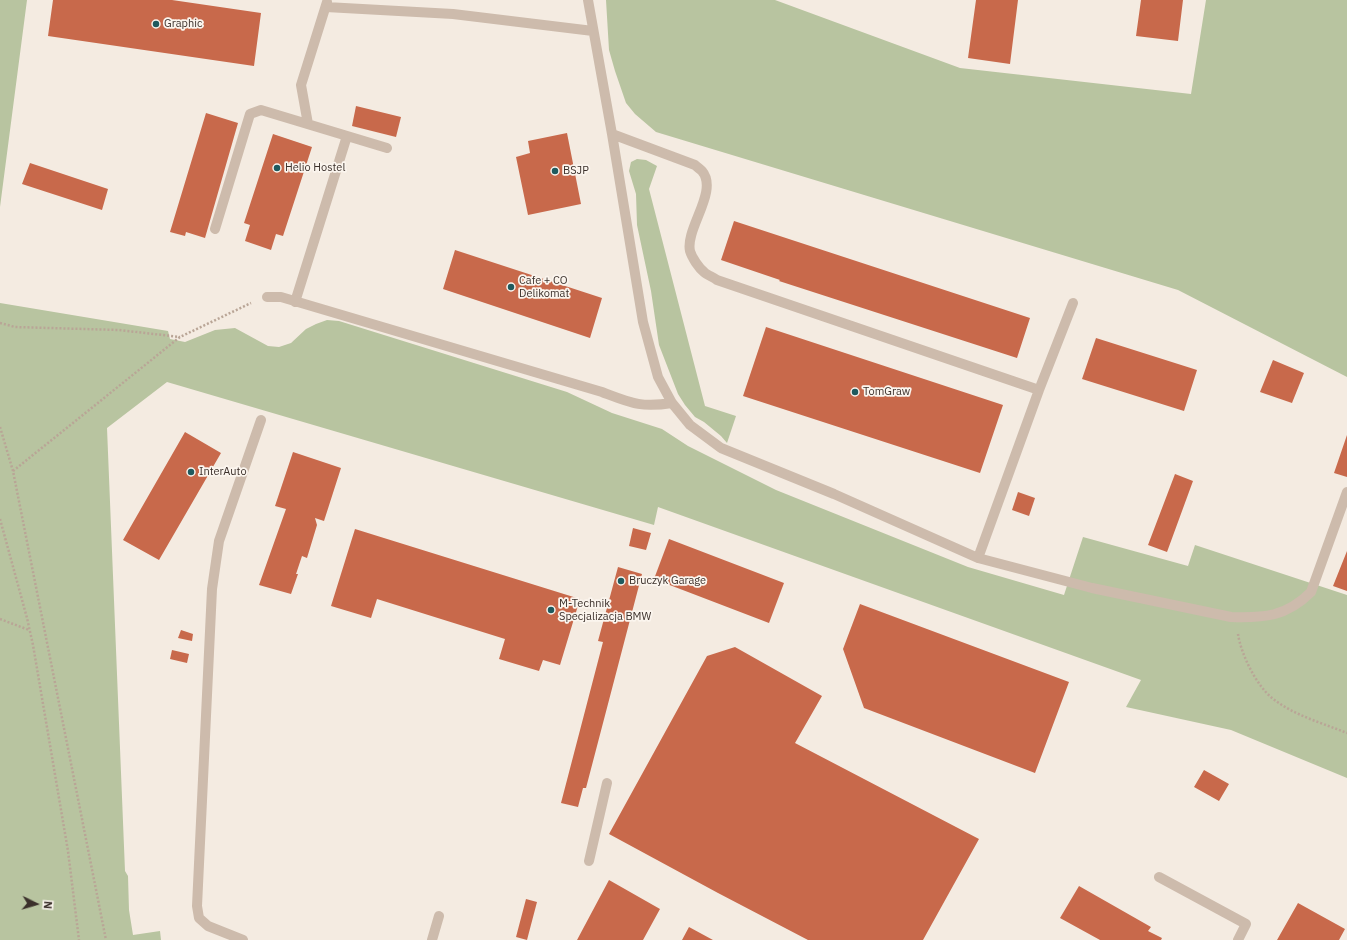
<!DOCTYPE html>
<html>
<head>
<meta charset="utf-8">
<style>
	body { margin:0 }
	#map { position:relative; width:1347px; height:940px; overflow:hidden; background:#f4ebe1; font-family:"IBM Plex Sans",sans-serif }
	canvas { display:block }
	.north { position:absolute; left:16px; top:884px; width:40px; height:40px; -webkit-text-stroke:3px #fbf5ee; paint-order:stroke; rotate:95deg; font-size:11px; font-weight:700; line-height:16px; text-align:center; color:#3b302b }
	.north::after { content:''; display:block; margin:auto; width:14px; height:18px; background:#3b302b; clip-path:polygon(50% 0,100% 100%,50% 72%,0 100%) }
</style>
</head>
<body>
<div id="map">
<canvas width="1347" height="940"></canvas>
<div class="north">N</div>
</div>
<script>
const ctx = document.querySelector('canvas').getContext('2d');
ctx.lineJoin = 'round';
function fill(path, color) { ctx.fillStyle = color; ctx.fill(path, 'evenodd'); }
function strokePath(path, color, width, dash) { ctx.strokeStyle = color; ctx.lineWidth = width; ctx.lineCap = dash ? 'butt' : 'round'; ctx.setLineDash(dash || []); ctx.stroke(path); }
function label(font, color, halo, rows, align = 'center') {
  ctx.font = font + ' "IBM Plex Sans",sans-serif'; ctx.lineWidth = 3.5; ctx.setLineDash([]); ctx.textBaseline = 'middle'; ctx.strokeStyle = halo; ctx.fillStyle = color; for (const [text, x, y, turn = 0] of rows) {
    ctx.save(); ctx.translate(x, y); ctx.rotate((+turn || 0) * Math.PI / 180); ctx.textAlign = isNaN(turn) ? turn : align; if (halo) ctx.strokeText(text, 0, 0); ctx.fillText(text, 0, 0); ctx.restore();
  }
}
const green = new Path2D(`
	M0,0h27l-27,207z
	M606,0h169l185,68 231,26 15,-94h141v377l-169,-87 -522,-158 -21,-18 -9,-11 -11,-32 -6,-21z
	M637,159l9,1 11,6 -8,23 56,217 31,10 -9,27 -6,-7 -17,-14 -9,-5 -10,-12 -7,-11 -19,-49 -8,-54 -14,-66 -1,-31 -7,-23 2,-9z
	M0,303l168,28 2,8 15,3 30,-12 20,-2 33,18 11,1 12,-4 15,-14 10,-5 11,-4 12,1 228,71 45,21 50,16 26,17 88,44 192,77 96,28 19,-58 105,29 7,-21 152,50v183l-116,-48 -105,-23 15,-27 -483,-173 -4,18 -487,-143 -60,46 18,443 3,5 1,34 4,25 27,-4 1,9h-161z`);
const building = new Path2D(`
	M53,0h119l89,13 -7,53 -206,-30z
	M976,0h42l-8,64 -42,-6z
	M1141,0h42l-5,41 -42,-5z
	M356,106l45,11 -5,20 -44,-11z
	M206,113l32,10 -33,115 -19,-6 -1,4 -15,-4z
	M567,133l14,71 -53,11 -12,-58 14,-4 -2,-12z
	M273,134l39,13 -29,89 -7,-2 -5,16 -26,-9 5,-16 -6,-2z
	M30,163l78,26 -6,21 -80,-26z
	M734,221l296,97 -13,40 -238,-77 1,-1 -59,-20z
	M455,250l147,48 -12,40 -147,-49z
	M766,327l237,78 -23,68 -237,-77z
	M1096,338l101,32 -13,41 -102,-32z
	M1273,360l31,13 -12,30 -32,-11z
	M185,432l36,21 -62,107 -36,-20z
	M1347,435v42l-13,-4z
	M293,452l48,16 -17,53 -9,-3 2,7 -10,33 -5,-2 -6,18h2l-7,20 -32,-9 27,-76 -11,-3z
	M1175,474l18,7 -26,71 -19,-7z
	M1018,492l17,6 -6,18 -17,-6z
	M633,528l18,5 -5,17 -17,-4z
	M355,529l225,70 -20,66 -17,-5 -4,11 -40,-12 6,-20 -128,-40 -6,19 -40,-12z
	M669,539l115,44 -15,40 -115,-44z
	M1347,551v40l-14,-5z
	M618,567l24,7 -56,214h-3l-5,19 -17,-4 42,-161 -5,-1z
	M860,604l209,78 -34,91 -171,-65 -21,-59z
	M181,630l12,4 -1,7 -14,-3z
	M735,647l87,49 -27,47 184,96 -56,101h-115l-90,-47 -109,-59 98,-178z
	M172,650l17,4 -2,9 -17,-4z
	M1204,770l25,14 -10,17 -25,-14z
	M609,880l51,29 -17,31h-66z
	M1079,886l72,41 -3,4 14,7 -1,2h-61l-40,-22z
	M526,899l11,3 -10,38 -11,-3z
	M1298,903l47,26 -6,11h-62z
	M689,927l24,13h-31z`);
const path = new Path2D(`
	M0,323l15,4 104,3 61,7
	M0,427l13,44 93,469
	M13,471l167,-134 71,-34
	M0,519l27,99 6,27 35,206 11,89
	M0,619l29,11
	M1238,634c3,20 18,51 34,64 21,17 50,25 75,35`);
const minor = new Path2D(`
	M588,0l24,134 31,188 15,55 14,26 18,22 31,23 113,46 144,64 114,30 139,29c33,1 55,0 80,-25l36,-100
	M326,7l127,7 140,17
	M308,124l-7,-39 26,-83
	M612,134l83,31c2,2 5,4 7,6 17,20 -17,58 -12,80 2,7 9,17 14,21 3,3 9,5 13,8l322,110
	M215,229l35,-115 11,-4 126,38
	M267,297h14l321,95c29,11 39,16 70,11
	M295,302l52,-166
	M978,558l61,-168 34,-87
	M589,861l18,-78
	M1159,877l87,47 -8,16
	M243,940l-35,-14 -9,-8 -2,-12 15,-317 7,-48 42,-121
	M432,940l7,-24`);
const markers = [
	[156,24,4,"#1f5a5e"],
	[277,168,4,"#1f5a5e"],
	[555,171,4,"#1f5a5e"],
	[511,287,4,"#1f5a5e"],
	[855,392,4,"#1f5a5e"],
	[191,472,4,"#1f5a5e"],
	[621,581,4,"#1f5a5e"],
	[551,610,4,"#1f5a5e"]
];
const poiNames = [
	["Graphic",164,24],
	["Helio Hostel",285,168],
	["BSJP",563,171],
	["Cafe + CO",519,281],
	["Delikomat",519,294],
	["TomGraw",863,392],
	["InterAuto",199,472],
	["Bruczyk Garage",629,581],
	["M-Technik",559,604],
	["Specjalizacja BMW",559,617]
];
fill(green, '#b8c4a0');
fill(building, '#c8694b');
strokePath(path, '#b9a596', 2.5, [2, 2]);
strokePath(minor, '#cdbbac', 10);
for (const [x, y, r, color] of markers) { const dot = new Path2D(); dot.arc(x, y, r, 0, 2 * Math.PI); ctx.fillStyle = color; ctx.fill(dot); strokePath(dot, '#fbf5ee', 1.5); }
label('11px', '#3b302b', '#fbf5ee', poiNames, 'left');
</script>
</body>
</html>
